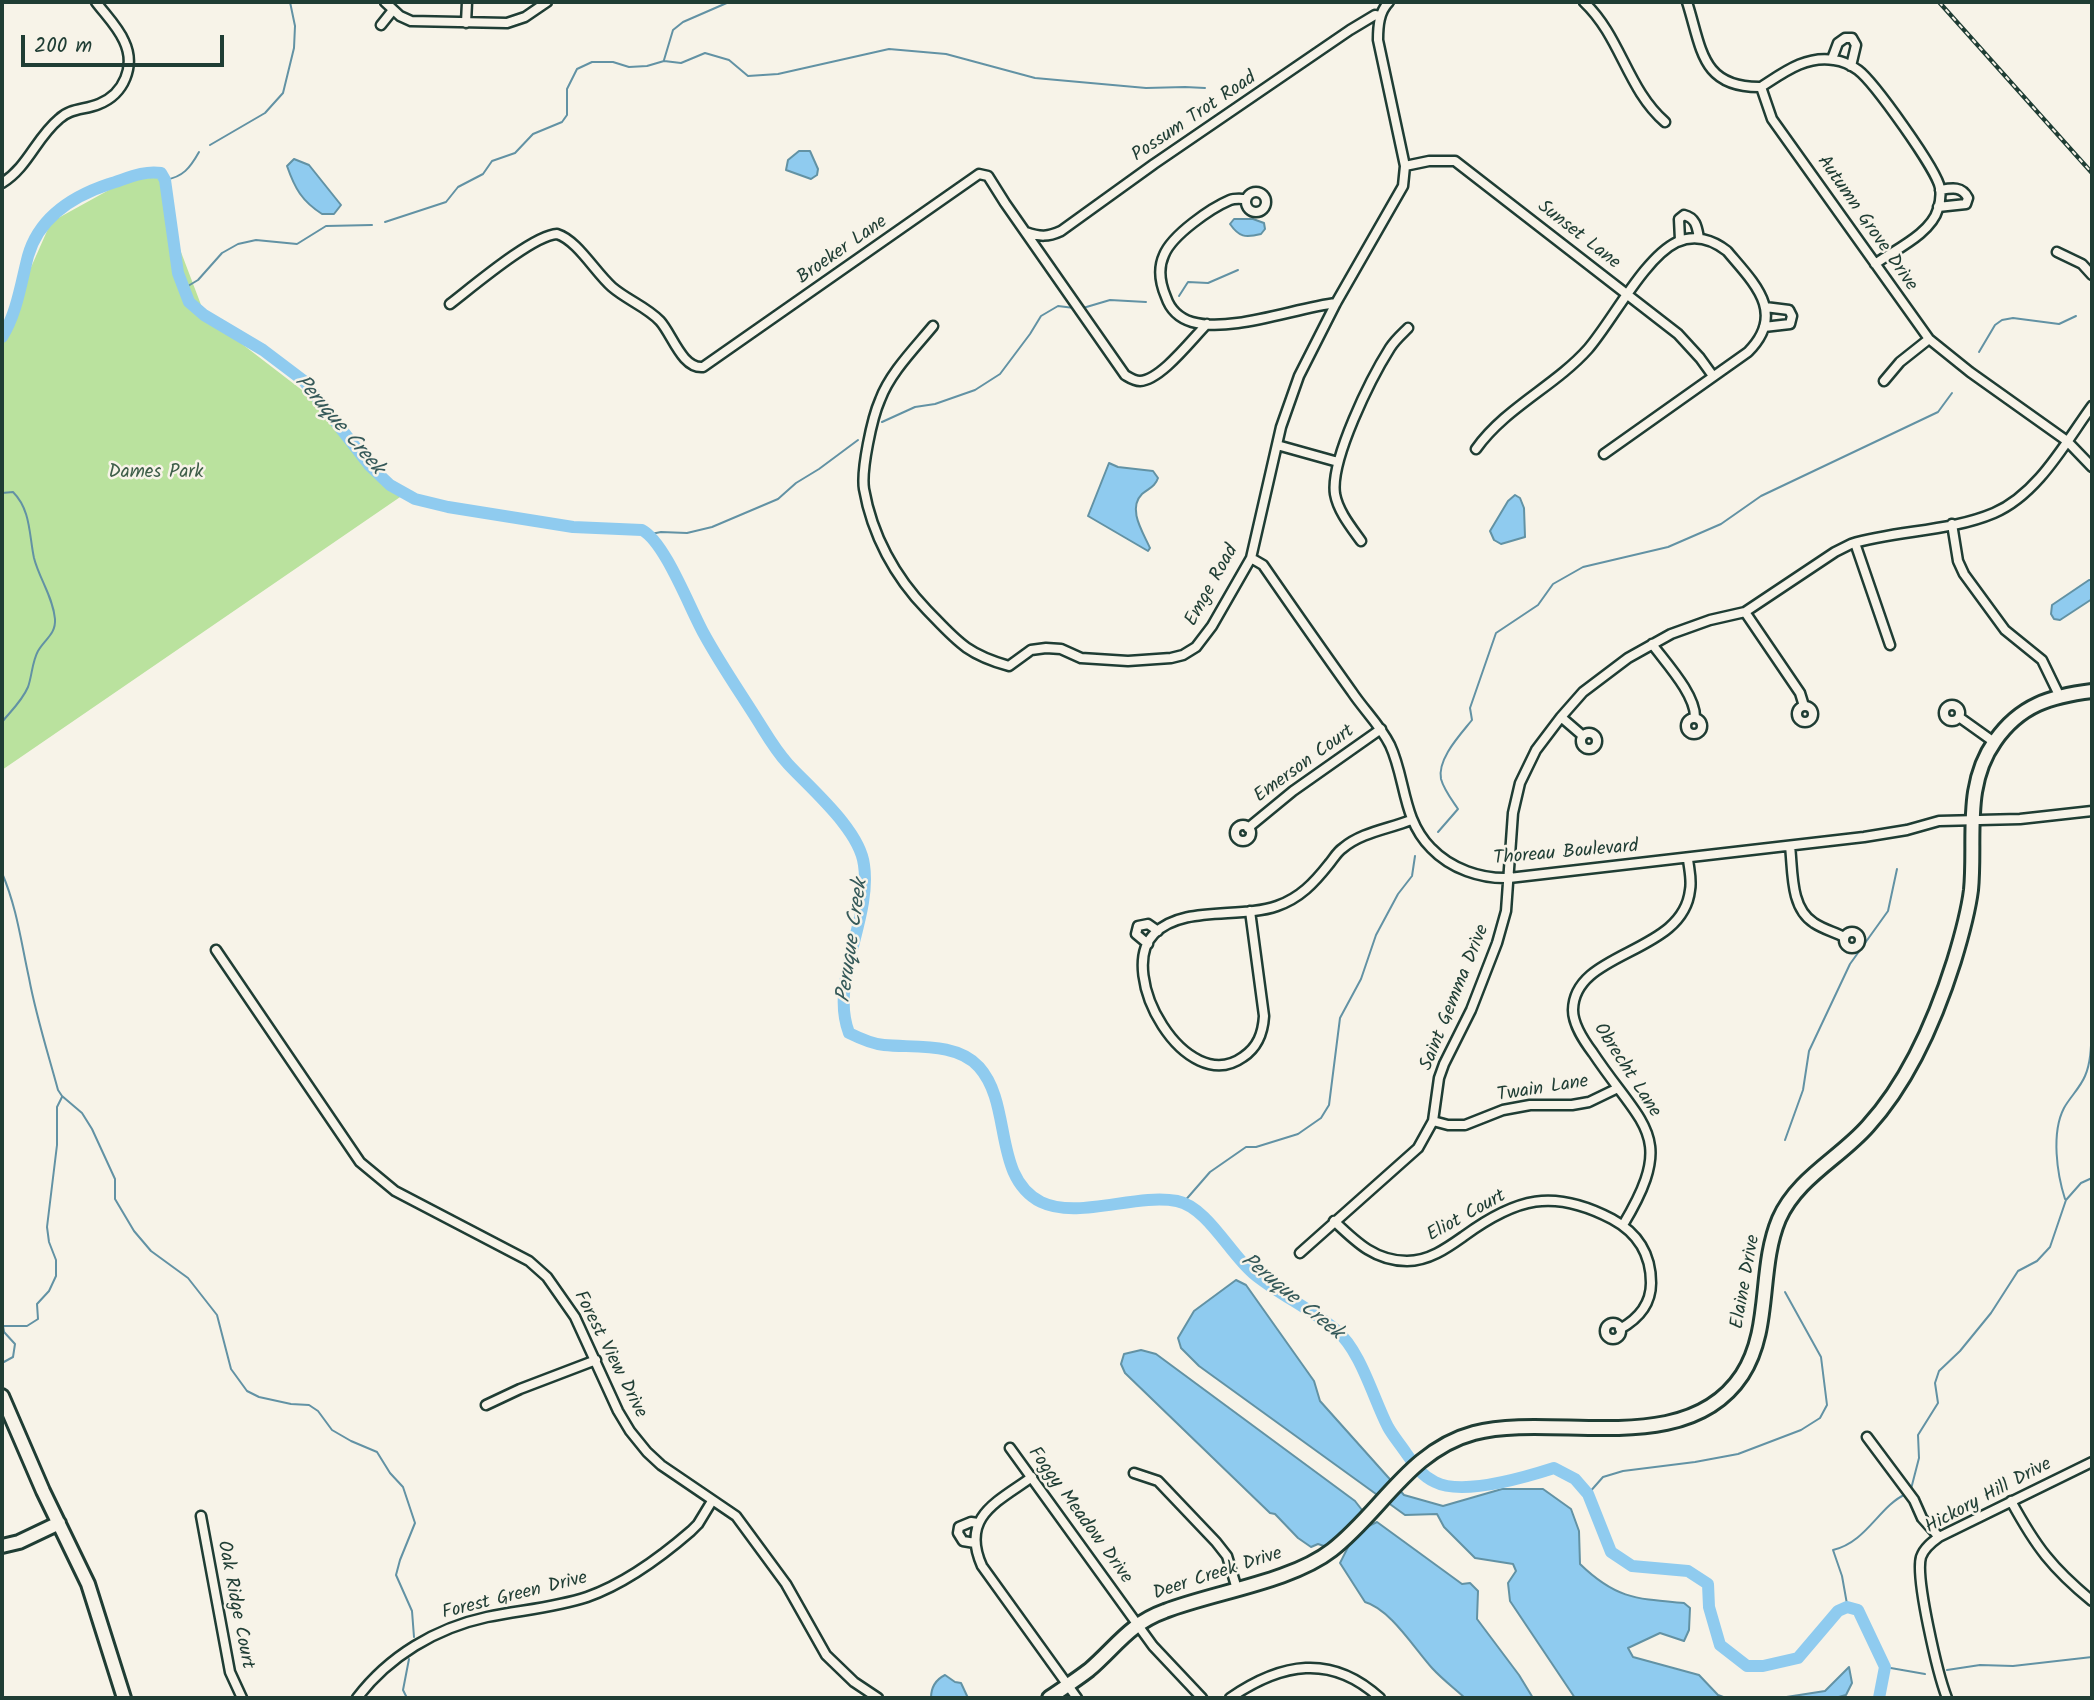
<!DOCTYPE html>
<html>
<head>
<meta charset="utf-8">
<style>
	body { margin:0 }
	#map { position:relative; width:2094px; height:1700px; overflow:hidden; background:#f7f3e8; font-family:Kalam,sans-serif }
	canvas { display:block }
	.frame { position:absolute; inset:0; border:4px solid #1f3d34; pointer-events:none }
	.scale { position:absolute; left:21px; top:35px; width:203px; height:32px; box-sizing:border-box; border:4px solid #1f3d34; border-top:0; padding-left:9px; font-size:21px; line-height:24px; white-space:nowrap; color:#1f3d34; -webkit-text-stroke:5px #f7f3e8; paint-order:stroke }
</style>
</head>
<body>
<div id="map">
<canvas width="2094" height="1700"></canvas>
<div class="frame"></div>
<div class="scale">200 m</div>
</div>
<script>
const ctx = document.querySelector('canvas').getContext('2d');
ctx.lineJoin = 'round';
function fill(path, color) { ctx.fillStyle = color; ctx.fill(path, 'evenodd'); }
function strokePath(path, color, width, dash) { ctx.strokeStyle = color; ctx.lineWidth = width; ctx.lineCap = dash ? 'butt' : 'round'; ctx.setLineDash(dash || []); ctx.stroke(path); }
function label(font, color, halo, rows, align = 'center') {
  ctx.font = font + ' Kalam,sans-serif'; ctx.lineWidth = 5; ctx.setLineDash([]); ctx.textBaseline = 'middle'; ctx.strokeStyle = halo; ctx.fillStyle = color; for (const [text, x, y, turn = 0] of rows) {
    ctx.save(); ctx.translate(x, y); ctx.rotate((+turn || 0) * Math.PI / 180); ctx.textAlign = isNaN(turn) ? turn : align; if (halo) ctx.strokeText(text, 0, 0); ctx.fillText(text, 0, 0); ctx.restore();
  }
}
const green = new Path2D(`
	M162,177l7,17 4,37 30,79 39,34 69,53 61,75 34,21 -404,277v-437l49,-111 76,-42z`);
const water = new Path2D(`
	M799,151h11l8,18 -1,6 -6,4 -25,-9 2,-10z
	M294,159l15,6 32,40 -7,9h-12c-20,-13 -27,-25 -35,-48z
	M1234,219h19l11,4 1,6 -4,5c-16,4 -22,3 -31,-10z
	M1109,463l9,4 35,4 5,7c-3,9 -9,10 -16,16 -15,15 1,38 8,54l-2,3 -60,-35z
	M1515,495l5,3 4,10 1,29 -24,7 -7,-4 -4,-9 18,-30z
	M2089,580h3v19l-32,21 -6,-1 -3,-5 1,-9z
	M1236,1280l10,5 68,96 6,20 84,94 39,11 59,-17h41l28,20 8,22 1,33c36,35 57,35 104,39l6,5 -1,22 -5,11 -24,-8 -32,15 5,9 66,18 19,20 8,3h-151l-65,-97 -2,-18 8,-12 -3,-7 -38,-6 -31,-31 -7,-13 -32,1 -206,-149 -18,-18 -3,-10 16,-27z
	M1141,1350l15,4 199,147 7,9 -1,6 -25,26 -9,5 -9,-3 -7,3 -13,-9 -23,-24 -5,-1 -145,-140 -4,-9 3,-10z
	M1377,1522l85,62 8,-1 8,8 -1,28 42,56 14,23h-68c-11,-10 -23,-19 -33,-30 -18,-20 -42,-59 -67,-66l-25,-39c12,-23 12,-30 37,-41z
	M1849,1667l3,16 -6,12 -11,3h-55l45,-7z
	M945,1675l10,7 6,1 7,15h-37c0,-11 4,-18 14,-23z`);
const stream = new Path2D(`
	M664,60l9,-30 10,-8 46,-20
	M210,145l55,-32 18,-20 11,-45 1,-22 -5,-24
	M165,180c18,-3 25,-12 34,-28
	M385,222l61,-20 12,-15 25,-13 9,-13 23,-8 18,-19 29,-12 5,-7v-26l10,-20 15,-7h21l16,5 18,-1 17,-5 17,2 24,-10 24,7 19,16 30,-2 111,-25 57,5 89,24 111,10 39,-1 20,1
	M183,289l15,-9 24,-27 16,-9 18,-4 41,4 29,-18 46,-1
	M1179,296l9,-14 20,1 30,-13
	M1083,308l27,-8 36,2
	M1979,352l16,-27 7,-5 11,-2 46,6 17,-8
	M882,422l33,-15 20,-3 40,-14 25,-16 30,-40 11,-18 17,-10 16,2
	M2,493l11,-1c18,18 16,43 21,66 5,20 19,39 21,61 1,15 -10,20 -17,32 -6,11 -6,25 -10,36 -6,14 -17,24 -26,35
	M651,534l10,-2 26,1 25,-6 66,-28 18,-16 23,-14 39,-29
	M1438,832l20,-23c-6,-9 -14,-19 -17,-30 -4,-20 19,-44 31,-59l-2,-12 26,-75 42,-28 15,-21 30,-17 85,-20 53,-23 40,-28 177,-84 14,-19
	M2,873c15,35 19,69 27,105 7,38 19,75 29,112l4,6 20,17 10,16 23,50v20l19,32 17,20 37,27 29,37 14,54 16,22 12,6 32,7 18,1 9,6 14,19 19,11 26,11 13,21 13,14 12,36 -15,37 -4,15 16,36 2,26
	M1785,1140l18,-50 6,-39 41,-87 38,-53 9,-42
	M2065,1199c-8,-25 -14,-66 -1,-91 6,-11 16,-20 21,-32 7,-16 6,-36 7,-54
	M1183,1203l27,-31 36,-25h10l42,-13 23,-16 8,-13 11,-87 21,-39 15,-44 22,-41 14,-18 3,-20
	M2,1363l11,-6 2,-13 -11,-12 -1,-6h24l11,-7 -1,-15 12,-13 7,-15v-16l-7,-18 -2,-15 10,-82v-38l5,-10
	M1911,1489l8,-31 -1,-23 20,-32 -3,-20 4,-12 21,-20 31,-38 27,-42 19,-10 13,-14 16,-47 15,-17 11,-5
	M1588,1494l15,-17 20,-6 72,-9 43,-8 63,-24 19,-12 7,-13 -6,-48 -36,-65
	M1858,1610l-11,-6 -5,-28 -9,-26c34,-8 46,-44 73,-56
	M1885,1667l40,7
	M1947,1670l33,-5 33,1 79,-9
	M407,1698l-4,-8 6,-31`);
const river = new Path2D(`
	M2,337c15,-24 19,-54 26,-81 11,-39 45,-60 81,-72 17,-5 34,-14 52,-11l4,7 13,93 11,29 15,13 59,35 41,31 66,85 20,19 25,14 33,8 125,20 69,3c23,12 48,79 62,104 18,33 40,64 59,95 8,13 15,24 25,35 23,25 72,66 76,101 8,54 -35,116 -15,168 10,5 23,11 35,12 30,3 73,-3 95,22 34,38 13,110 62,135 37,18 95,-9 136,-1 30,6 53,53 76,72 25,21 57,35 83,57 25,21 37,68 52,97 5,9 12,17 18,26 9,13 15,22 29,29 27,14 91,-5 119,-14l21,11 13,15 23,58 21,14 56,5 20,13 1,23 11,38 27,21h16l35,-8 40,-47 9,-4 11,3 27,57 -6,31`);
const street = new Path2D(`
	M385,2l15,14 11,5 96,2 18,-6 22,-15
	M1584,2c37,35 43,87 81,120
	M1687,2c15,47 14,86 74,85l11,32 157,220 41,33 97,69 25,26
	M466,23l1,-21
	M381,25l12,-15
	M1832,59l6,-16 7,-5h7l4,7 -5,21
	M1761,87c22,-14 45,-32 73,-27 8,1 17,5 24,10 16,12 79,100 82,118 1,6 0,15 -2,21 -7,25 -44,41 -63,55
	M1405,166l24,-5h26l223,173 22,24 13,18
	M2,183c26,-16 34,-45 57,-64 11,-11 26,-9 40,-15 25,-10 37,-38 25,-63 -6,-14 -19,-27 -28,-39
	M1246 202a10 10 0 1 1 20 0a10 10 0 1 1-20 0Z
	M1246,199c-5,0 -11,-1 -16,1 -19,8 -58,35 -66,55 -6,13 -4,28 2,42 4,12 13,21 26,25 38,11 103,-14 144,-19
	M1938,207l28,-3 2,-6c-6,-12 -16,-10 -28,-8
	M1026,232c14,5 22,5 35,-1l93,-67 196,-134 25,-15 5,1
	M1680,240l-1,-21 5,-4c12,3 13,12 15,23
	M2057,252l25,12 10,11
	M450,304c21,-16 83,-69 107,-70 20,6 38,38 55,53 15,13 35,20 48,34 12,13 22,48 43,46l276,-193 9,2 17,27 120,172c5,3 9,6 15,6 21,-1 52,-42 67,-57
	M933,326c-19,23 -43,47 -53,74 -8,18 -19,70 -16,89 8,46 31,88 63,121 30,31 39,44 82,56l22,-16 15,-2 15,1 20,9 47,3 43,-3 12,-3 13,-8 16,-21 39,-68 30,-131 18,-51 37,-73 67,-117 2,-20 -27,-126c0,-14 1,-28 11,-38
	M1764,327l26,-3 2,-8 -3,-6 -24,-3
	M1884,381l16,-19 29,-23
	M1277,445l61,17
	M1476,449c29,-41 79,-63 112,-100 25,-29 56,-91 89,-107 18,-8 36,-2 50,9 27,32 60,62 21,101l-144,102
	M1952,524l6,37 6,13 41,56 37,30 17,35
	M1361,541c-10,-14 -23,-30 -26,-47 -5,-34 36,-116 55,-146 5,-8 12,-14 18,-20
	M1855,543l35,102
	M1251,558l12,7c29,42 59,85 89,127 12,18 28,33 38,53 16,34 12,74 41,103 20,21 50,31 78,30l355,-41 43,-7 32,-9 81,-2 72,-8
	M1745,612l55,81 4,13
	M1652,644c14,19 44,51 43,74
	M1944 713a8 8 0 1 1 16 0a8 8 0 1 1-16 0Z
	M1797 714a8 8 0 1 1 16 0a8 8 0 1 1-16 0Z
	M1561,717l22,19
	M1959,717l35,25
	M1686 726a8 8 0 1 1 16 0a8 8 0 1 1-16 0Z
	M1581 741a8 8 0 1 1 16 0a8 8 0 1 1-16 0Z
	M1235 833a8 8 0 1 1 16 0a8 8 0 1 1-16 0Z
	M1248,828l45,-37 88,-62
	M1790,846c3,25 0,62 24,77 9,6 20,9 30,14
	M1250,911l14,105c-1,17 -6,31 -21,41 -57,41 -128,-84 -89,-123 28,-29 86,-15 123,-28 23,-8 37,-23 52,-42 5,-6 8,-12 14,-16 19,-16 46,-19 68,-28
	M1844 940a8 8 0 1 1 16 0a8 8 0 1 1-16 0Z
	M1148,944l-12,-10 2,-8 10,-2 10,7
	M216,950l144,212 35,29 134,70 18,16 28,40 43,94 12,20 17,21 14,13 75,51 50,68 40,71 28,27 24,16
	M1433,1121l15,4h17l38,-15 27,-5h42l17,-3 29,-14
	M1334,1221c22,21 41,40 73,40 22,0 40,-13 57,-25 52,-38 89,-48 148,-17 26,14 39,35 39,64 0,21 -13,36 -31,46
	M1623,1225c54,-90 20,-97 -30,-172 -9,-12 -20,-28 -20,-43 1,-60 110,-55 117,-120 2,-10 -1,-21 -2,-31
	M1300,1253l118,-105 15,-27 6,-43 5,-14 27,-54 26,-67 9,-32 7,-98 7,-30 16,-33 25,-33 22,-25 45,-34 43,-24 39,-14 35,-8 90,-60 16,-8c46,-14 98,-12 143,-31 44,-19 71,-70 98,-107
	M1605 1331a8 8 0 1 1 16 0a8 8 0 1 1-16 0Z
	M486,1405l34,-16 76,-29
	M1867,1437l47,63 8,18 17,19
	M1010,1448l143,198 49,52
	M1134,1473l24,8 58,61 11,14 10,33
	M1032,1477c-35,25 -72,40 -50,89l95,132
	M2011,1501c25,46 41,67 81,100
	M201,1516l29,156 12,26
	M975,1543l-12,-2 -5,-8 1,-6 12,-5 7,1
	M357,1698c32,-42 79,-70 130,-81 33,-7 67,-9 100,-20 37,-13 74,-40 104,-66l7,-7 14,-23
	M1230,1698c51,-35 101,-45 150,0
	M1947,1698c-9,-23 -32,-120 -26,-141 3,-9 11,-15 18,-20l153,-75`);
const secondary = new Path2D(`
	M2,1396l41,95 45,93 36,114
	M2,1546l17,-4 40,-19
	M1049,1698c13,-9 27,-18 40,-28 27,-23 40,-46 76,-59 49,-19 126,-29 167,-61 49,-38 78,-100 142,-117 80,-21 212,27 268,-58 30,-46 16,-106 37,-156 18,-41 61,-61 89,-93 41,-45 68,-108 86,-165 7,-23 14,-47 17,-71 5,-51 -8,-104 24,-149 25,-36 56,-45 97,-50`);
const rail = new Path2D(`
	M1939,2l153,171`);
const streetNames = [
	["Possum Trot Road",1195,118,-34],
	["Autumn Grove Drive",1866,224,55],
	["Sunset Lane",1578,236,38],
	["Broeker Lane",843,251,-35],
	["Emge Road",1213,586,-61],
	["Emerson Court",1305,765,-36],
	["Thoreau Boulevard",1566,854,-5],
	["Saint Gemma Drive",1456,998,-68],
	["Obrecht Lane",1626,1071,57],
	["Twain Lane",1543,1090,-9],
	["Eliot Court",1467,1217,-29],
	["Elaine Drive",1747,1282,-80],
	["Forest View Drive",609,1355,63],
	["Hickory Hill Drive",1989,1497,-28],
	["Foggy Meadow Drive",1079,1516,54],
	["Deer Creek Drive",1218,1575,-18],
	["Forest Green Drive",515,1597,-14],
	["Oak Ridge Court",234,1605,79]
];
const parkNames = [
	["Dames Park",156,474]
];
const waterNames = [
	["Peruque Creek",338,426,49],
	["Peruque Creek",854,941,-82],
	["Peruque Creek",1291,1298,39]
];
fill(green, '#bae29e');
fill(water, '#8fcbef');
strokePath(water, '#6292a4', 2);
strokePath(stream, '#6292a4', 2);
strokePath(river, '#8fcbef', 12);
strokePath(street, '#1f3d34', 13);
strokePath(secondary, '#1f3d34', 18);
strokePath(street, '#f7f3e8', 8);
strokePath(secondary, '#f7f3e8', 12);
strokePath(rail, '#1f3d34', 4.5);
strokePath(rail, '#f7f3e8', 2, [5]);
label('19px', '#1f3d34', '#f7f3e8', streetNames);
label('19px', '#3e5e49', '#f7f3e8', parkNames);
label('italic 21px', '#355959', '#f7f3e8', waterNames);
</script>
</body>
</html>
